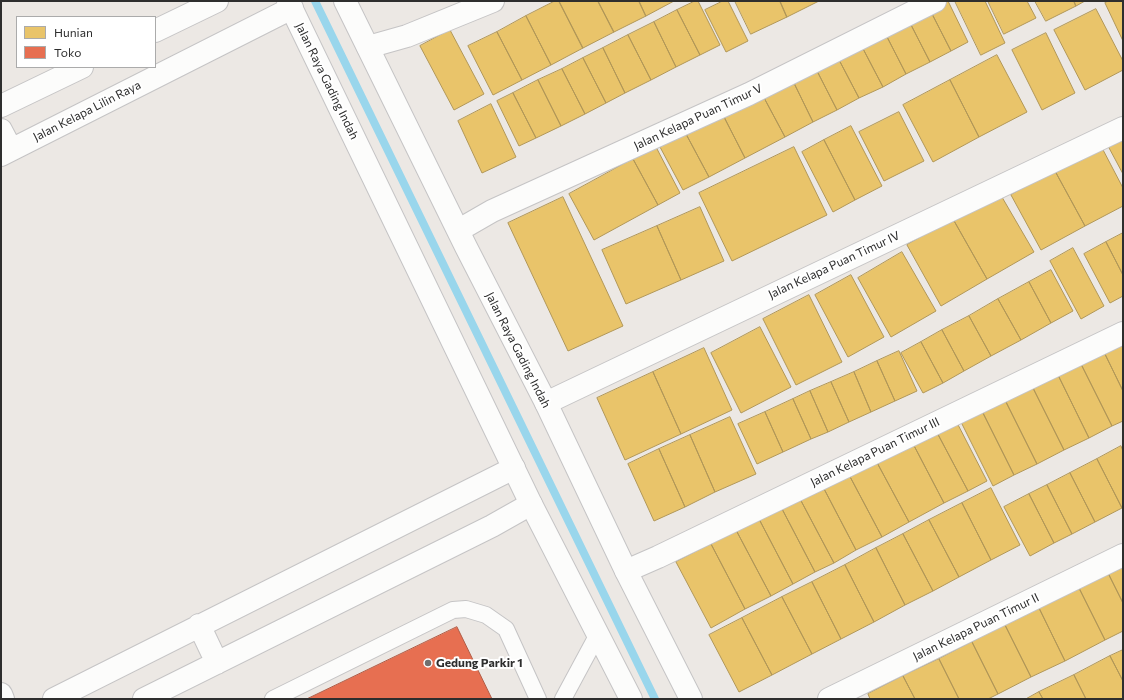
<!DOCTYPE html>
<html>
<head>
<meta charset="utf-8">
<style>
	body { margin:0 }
	#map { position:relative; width:1124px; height:700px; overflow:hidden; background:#ece8e4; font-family:Commissioner,sans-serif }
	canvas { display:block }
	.frame { position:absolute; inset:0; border:2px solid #2e2e2e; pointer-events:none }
	.legend { position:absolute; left:16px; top:16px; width:140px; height:52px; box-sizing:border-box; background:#fff; border:1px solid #ababab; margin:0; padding:5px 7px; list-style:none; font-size:12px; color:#2e2e2e }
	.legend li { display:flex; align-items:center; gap:8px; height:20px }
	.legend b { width:20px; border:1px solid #ababab }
</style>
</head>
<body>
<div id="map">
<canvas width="1124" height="700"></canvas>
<div class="frame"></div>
<ul class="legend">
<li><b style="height:11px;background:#e9c46a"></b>Hunian</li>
<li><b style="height:11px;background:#e76f51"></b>Toko</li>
</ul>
</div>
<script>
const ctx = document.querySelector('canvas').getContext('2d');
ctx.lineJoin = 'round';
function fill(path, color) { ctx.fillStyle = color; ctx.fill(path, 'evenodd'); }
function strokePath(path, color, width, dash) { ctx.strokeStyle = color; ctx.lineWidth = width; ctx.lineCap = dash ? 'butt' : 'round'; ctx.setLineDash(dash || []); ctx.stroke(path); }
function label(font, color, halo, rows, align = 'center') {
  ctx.font = font + ' Commissioner,sans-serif'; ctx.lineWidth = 4; ctx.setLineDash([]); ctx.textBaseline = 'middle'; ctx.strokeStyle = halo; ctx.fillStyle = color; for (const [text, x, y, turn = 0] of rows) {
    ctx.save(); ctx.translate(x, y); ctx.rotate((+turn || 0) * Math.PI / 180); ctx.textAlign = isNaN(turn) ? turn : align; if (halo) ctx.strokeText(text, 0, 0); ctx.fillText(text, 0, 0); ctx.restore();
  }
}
const homes = new Path2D(`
	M555,1h4l24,47 -32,17 -25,-49z
	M559,1h39l16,31 -31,16z
	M598,1h41l7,15 -32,16z
	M639,1h35l-28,15z
	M695,1h3l22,44 -20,10 -23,-45z
	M723,1h5l20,40 -22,11 -21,-42z
	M735,1h45l7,16 -36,17z
	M780,1h39l-32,16z
	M942,1h6l20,41 -17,9 -22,-43z
	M955,1h30l20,42 -24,12z
	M988,1h39l9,17 -32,16z
	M1035,1h39l2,5 -30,15z
	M1074,1h11l-9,5z
	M1109,1h14v40l-18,-38z
	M929,8l22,43 -21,11 -22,-43z
	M1096,9l27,52v9l-38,20 -31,-60z
	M677,10l23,45 -24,12 -22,-45z
	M526,16l25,49 -29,15 -25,-48z
	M908,19l22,43 -24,12 -22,-43z
	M654,22l22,45 -25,13 -23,-45z
	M450,30l34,64 -30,16 -34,-64z
	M884,31l22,43 -23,13 -23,-44z
	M497,32l25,48 -29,15 -25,-49z
	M1046,33l29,60 -33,17 -30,-60z
	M628,35l23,45 -26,13 -22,-45z
	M860,43l23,44 -24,11 -22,-42z
	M603,48l22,45 -19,10 -23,-45z
	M997,55l30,57 -48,25 -29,-57z
	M837,56l22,42 -22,12 -22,-43z
	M583,58l23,45 -21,11 -23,-45z
	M815,67l22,43 -24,12 -21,-43z
	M562,69l23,45 -24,12 -23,-46z
	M792,79l21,43 -28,15 -23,-43z
	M538,80l23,46 -25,12 -23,-45z
	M950,80l29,57 -46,25 -30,-57z
	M513,93l23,45 -17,8 -22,-45z
	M762,94l23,43 -40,21 -22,-43z
	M491,104l25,53 -34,16 -24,-52z
	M899,112l25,49 -40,20 -25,-49z
	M723,115l22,43 -36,19 -23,-43z
	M851,126l31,60 -27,14 -31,-60z
	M686,134l23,43 -26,13 -23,-43z
	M1123,138v36l-15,-28z
	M824,140l31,60 -22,12 -31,-60z
	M1101,146l22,42v18l-38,20 -30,-55z
	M656,147l24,46 -22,12 -25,-46z
	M794,147l33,68 -95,46 -33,-68z
	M633,159l25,46 -64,35 -25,-46z
	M1055,171l30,55 -44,24 -30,-55z
	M999,192l35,60 -47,27 -34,-60z
	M563,197l60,129 -55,25 -60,-128z
	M700,207l24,54 -43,19 -24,-54z
	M953,219l34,60 -46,27 -34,-61z
	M657,226l24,54 -55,24 -24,-54z
	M1123,233v42l-17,-33z
	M1106,242l17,33v21l-13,7 -26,-49z
	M1073,248l31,58 -23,13 -31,-58z
	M902,252l34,59 -45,26 -33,-59z
	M1051,270l22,41 -22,12 -22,-41z
	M851,275l33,62 -36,20 -33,-62z
	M1029,282l22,41 -30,17 -23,-41z
	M809,295l33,67 -46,23 -33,-66z
	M998,299l23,41 -30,16 -22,-40z
	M969,316l22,40 -27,15 -22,-41z
	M760,327l31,60 -50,26 -30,-60z
	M942,330l22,41 -21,12 -22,-41z
	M921,342l22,41 -20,10 -22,-40z
	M1123,343v48l-20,-41z
	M704,348l28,62 -51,24 -28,-62z
	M1103,350l20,41v30l-11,5 -32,-64z
	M899,351l18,40 -22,10 -18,-40z
	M877,361l18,40 -24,11 -17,-40z
	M1080,362l32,64 -23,12 -32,-65z
	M653,372l28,62 -56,26 -28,-62z
	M854,372l17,40 -22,10 -18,-40z
	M1057,373l32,65 -25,12 -32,-64z
	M831,382l18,40 -21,10 -18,-41z
	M1032,386l32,64 -27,14 -32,-64z
	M810,391l18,41 -17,7 -18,-40z
	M793,399l18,40 -28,13 -18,-40z
	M1005,400l32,64 -23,11 -32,-64z
	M982,411l32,64 -21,11 -32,-64z
	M765,412l18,40 -26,12 -19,-40z
	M953,415l34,66 -19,10 -35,-66z
	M730,417l26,57 -41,18 -25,-57z
	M933,425l35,66 -24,12 -34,-65z
	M690,435l25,57 -30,15 -26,-58z
	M910,438l34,65 -35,19 -35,-65z
	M1121,446l2,5v56l-1,1 -25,-49z
	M659,449l26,58 -31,14 -26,-57z
	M874,457l35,65 -27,15 -35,-66z
	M1097,459l25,49 -27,14 -25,-49z
	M847,471l35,66 -26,13 -34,-65z
	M1070,473l25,49 -23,12 -25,-49z
	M822,485l34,65 -22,13 -35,-66z
	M1047,485l25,49 -18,9 -25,-49z
	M991,488l29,57 -29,15 -29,-57z
	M1029,494l25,49 -24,13 -26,-49z
	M799,497l35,66 -19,9 -34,-65z
	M962,503l29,57 -32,17 -30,-57z
	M781,507l34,65 -22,12 -34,-65z
	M759,519l34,65 -22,12 -35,-66z
	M929,520l30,57 -26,14 -30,-57z
	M736,530l35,66 -26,13 -34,-65z
	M903,534l30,57 -28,14 -29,-57z
	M711,544l34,65 -34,19 -35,-66z
	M876,548l29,57 -31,17 -29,-57z
	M845,565l29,57 -33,17 -29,-57z
	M1123,566v37l-15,-30z
	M1108,573l15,30v28l-18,9 -26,-52z
	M812,582l29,57 -29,15 -30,-57z
	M1079,588l26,52 -40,21 -26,-53z
	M782,597l30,57 -40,21 -30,-57z
	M1039,608l26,53 -34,16 -26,-52z
	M742,618l30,57 -33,17 -30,-57z
	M1005,625l26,52 -33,17 -26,-52z
	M972,642l26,52 -10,5h-29l-20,-40z
	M1123,650v31l-13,-25z
	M1110,656l13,25v18h-37l-12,-24z
	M939,659l20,40h-44l-12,-23z
	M1074,675l12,24h-43l-4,-7z
	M903,676l12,23h-45l-2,-5z
	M1039,692l4,7h-17z`);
const shops = new Path2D(`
	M457,627l35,72h-185z`);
const stream = new Path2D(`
	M315,1l340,698`);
const lane = new Path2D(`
	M273,699l180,-89 13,-1 20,6 20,14 32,70
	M563,699l35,-65`);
const street = new Path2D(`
	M155,31l62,-30
	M368,47l39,-11 86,-35
	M1,106l81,-39
	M1,130l10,19
	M1,155l291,-147
	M459,230l33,-19 257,-117 186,-93
	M546,403l577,-275
	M626,571l32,-14 465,-224
	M199,625l18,38
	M1,694l2,5
	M54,699l460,-231
	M144,699l348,-173 39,-22
	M829,699l294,-144`);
const secondary = new Path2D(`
	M288,1l243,503 100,195
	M345,1l121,246 80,156 80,168 65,128`);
const markers = [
	[428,663,4,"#706f6e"]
];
const streetNames = [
	["Jalan Raya Gading Indah",327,81,64],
	["Jalan Kelapa Lilin Raya",87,111,-27],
	["Jalan Kelapa Puan Timur V",698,117,-25],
	["Jalan Kelapa Puan Timur IV",834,265,-25],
	["Jalan Raya Gading Indah",518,350,63],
	["Jalan Kelapa Puan Timur III",875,452,-26],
	["Jalan Kelapa Puan Timur II",976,627,-26]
];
const poiNames = [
	["Gedung Parkir 1",436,663]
];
fill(homes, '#e9c46a');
strokePath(homes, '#b19758', 1);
fill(shops, '#e76f51');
strokePath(shops, '#b05c46', 1);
strokePath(stream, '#99d6ec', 8);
strokePath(lane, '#c5c4c5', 18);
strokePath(street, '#c5c4c5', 24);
strokePath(secondary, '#c5c4c5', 24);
strokePath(lane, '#fcfcfb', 16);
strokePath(street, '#fcfcfb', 22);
strokePath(secondary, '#fcfcfb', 22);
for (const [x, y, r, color] of markers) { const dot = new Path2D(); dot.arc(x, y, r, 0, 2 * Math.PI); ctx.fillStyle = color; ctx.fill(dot); strokePath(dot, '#fff', 1.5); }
label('12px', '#2e2e2e', '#fff', streetNames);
label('bold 12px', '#2e2e2e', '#fff', poiNames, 'left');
</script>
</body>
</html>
